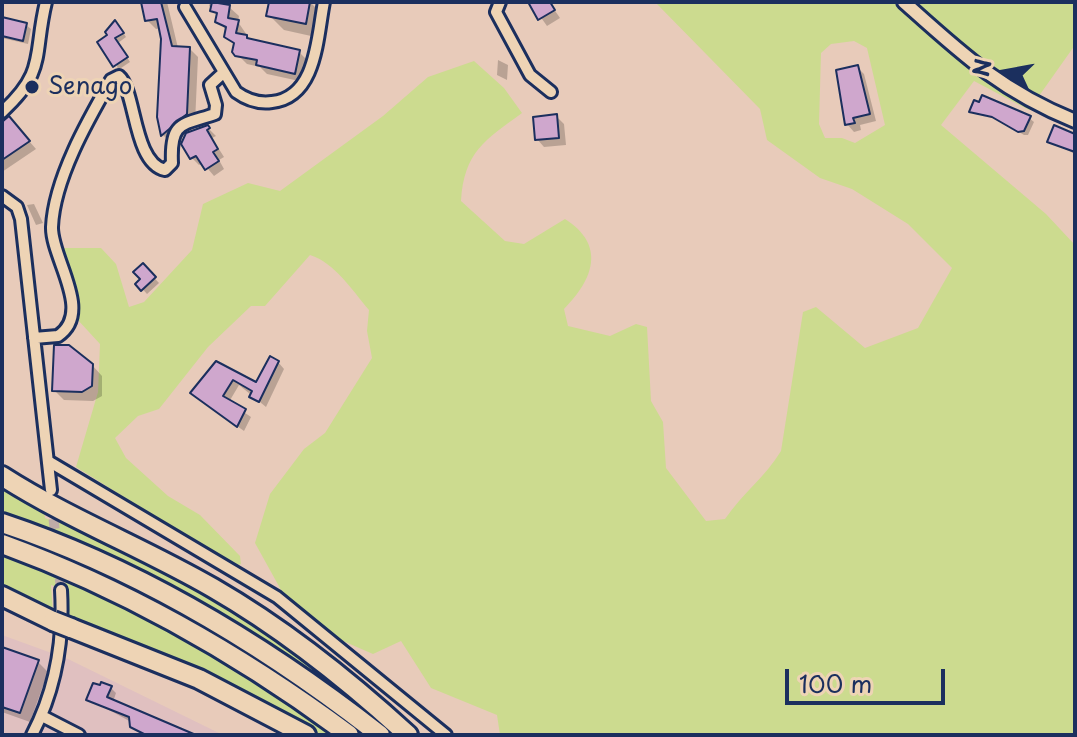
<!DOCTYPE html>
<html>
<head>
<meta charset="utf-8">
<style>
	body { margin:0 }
	#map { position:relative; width:1077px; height:737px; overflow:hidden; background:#e8cbba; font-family:"Playpen Sans",sans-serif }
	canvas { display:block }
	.frame { position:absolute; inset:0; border:4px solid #1b2f5e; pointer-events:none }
	.north { position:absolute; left:965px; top:32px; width:80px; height:80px; -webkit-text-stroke:6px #eed4b5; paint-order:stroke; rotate:281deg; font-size:22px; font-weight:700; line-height:32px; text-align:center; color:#1b2f5e }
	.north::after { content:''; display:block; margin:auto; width:28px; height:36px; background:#1b2f5e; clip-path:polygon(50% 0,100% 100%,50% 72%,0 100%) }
	.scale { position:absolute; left:785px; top:669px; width:160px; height:36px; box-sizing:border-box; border:4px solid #1b2f5e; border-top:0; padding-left:10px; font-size:24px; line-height:28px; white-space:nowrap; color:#1b2f5e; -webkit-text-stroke:6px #eed4b5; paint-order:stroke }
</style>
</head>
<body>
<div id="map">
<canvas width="1077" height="737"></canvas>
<div class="frame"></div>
<div class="north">N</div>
<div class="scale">100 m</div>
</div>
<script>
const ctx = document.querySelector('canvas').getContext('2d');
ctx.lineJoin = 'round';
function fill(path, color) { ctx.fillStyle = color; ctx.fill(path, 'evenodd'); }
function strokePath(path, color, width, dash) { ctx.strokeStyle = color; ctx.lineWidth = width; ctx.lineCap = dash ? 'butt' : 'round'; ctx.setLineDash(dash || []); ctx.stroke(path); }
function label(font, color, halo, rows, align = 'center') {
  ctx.font = font + ' "Playpen Sans",sans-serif'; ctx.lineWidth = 6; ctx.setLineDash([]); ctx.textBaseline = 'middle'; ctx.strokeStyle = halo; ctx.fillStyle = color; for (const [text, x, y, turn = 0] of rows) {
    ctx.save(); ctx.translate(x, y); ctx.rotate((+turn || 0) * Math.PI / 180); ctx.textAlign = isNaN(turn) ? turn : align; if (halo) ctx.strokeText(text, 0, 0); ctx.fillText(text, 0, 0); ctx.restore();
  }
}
const built = new Path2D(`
	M2,635l66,24 155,76h-221z`);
const green = new Path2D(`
	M655,2h420v43l-46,65 -55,-29 -33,44 105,89 29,31v490h-575l-3,-20 -66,-27 -30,-47 -28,13 -30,-13 -57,-42 -31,-56 15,-49 34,-45 21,-16 47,-75 -5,-27 2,-21c-17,-20 -34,-47 -59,-55l-45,51h-14l-43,41 -49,62 -21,7 -23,22 11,20 42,38 32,19 40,41 1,8 -7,2 -158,-99 22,-75 2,-48 -23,-25 -16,-71h40l15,16 13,43 15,-5 48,-52 11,-46 45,-21 32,8 103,-75 45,-39 46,-16 30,27 18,25c-37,27 -58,39 -61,88l44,40 19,3 41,-25c41,26 29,60 -1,90l4,17 42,10 26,-12 11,3 4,74 12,21 3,46 40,53 19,-2c17,-25 41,-43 56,-68l22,-139 13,-5 49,41 53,-20 34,-60 -44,-44 -56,-35 -32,-11 -53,-38 -7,-31zM854,41l13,7 18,77 -30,18 -13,-5h-17l-6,-14 2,-71 10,-9z
	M2,484l42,26 1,8 13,5v-5l105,49 103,62 76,60c-27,-8 -79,-52 -107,-69 -73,-44 -152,-82 -233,-108z
	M2,554c118,45 226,108 329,181h-8l-255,-115 -2,-30 -15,-5 2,28 -51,-25z`);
const shadow = new Path2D(`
	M143,2h24l11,46 12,1 8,8 -3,66 -24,20 -8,-8 -4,-18 5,-78 -3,-11 -5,1 -9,-9z
	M210,2h20l-1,5 10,9 -1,6 13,19 48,11 9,9 -4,21 -37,-8 -7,-7 -13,-3 -13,-13 1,-6 -9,-9 1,-5 -9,-10 1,-5 -10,-10z
	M271,2h39l15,15 -5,21 -36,-8 -15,-15z
	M530,2h19l11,16 -13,8z
	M2,19l24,6 5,4 -3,15 -26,-6z
	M119,26l7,11 -8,6 12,19 -12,8 -8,-34z
	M498,60l10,5 -1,15 -10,-5z
	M857,67l7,7 12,47 -16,4 1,5 -7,2 -7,-8z
	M971,111l58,7 5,4 -6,13h-4l-25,-15z
	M557,117l7,7 2,21 -22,2 -7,-8z
	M2,126h14l20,23 -34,23z
	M207,127l9,9 -4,2 12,19 -5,3 5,9 -10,7 -11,-13 -4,2 -7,-7z
	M1075,137v17l-26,-13z
	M34,204l9,19 -7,2 -9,-20z
	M142,265l17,18 -12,11 -9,-10 4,-5z
	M278,362l6,7 -18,38 -27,-22 -10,17 22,15 -7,14 -45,-32 18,-36 40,21z
	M92,365l10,11v20l-9,5 -29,-1 -10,-10z
	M2,649l36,13 10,10 -18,50 -28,-10z
	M111,688l5,5 -3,9 75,33h-44l-12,-9 1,-3 -44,-24z`);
const building = new Path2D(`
	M141,2h20l11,44 18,1 -3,67 -26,22 -4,-19 4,-78 -4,-20 -12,2z
	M212,2l18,3 -2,13 11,2 -3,13 11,2v3l53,12 -5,24 -39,-9 1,-5 -22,-4 -3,-4 2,-9 -10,-6 2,-10 -11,-5 2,-9 -7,-2z
	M269,2h41l-4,22 -40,-8z
	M528,2h22l5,8 -17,10z
	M2,17l25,6 -4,18 -21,-5z
	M115,20l9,13 -9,5 13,19 -15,10 -16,-25 10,-7 -2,-3z
	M858,65l12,49 -17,4 2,5 -10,2 -9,-55z
	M982,95l49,21 -7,15 -6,1 -26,-15 -23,-5 5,-12 5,2z
	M557,114l2,24 -24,2 -2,-23z
	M9,116l21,25 -28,19v-38z
	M208,125l2,3 -3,2 11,19 -5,3 6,9 -14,9 -9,-14 -6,3 -9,-15 5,-11z
	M1054,125l21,9v18l-28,-10z
	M143,263l13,14 -15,14 -6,-7 5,-5 -7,-7z
	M54,345h15l24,19 -1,22 -10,6 -30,-1z
	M270,356l9,5 -20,41 -10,-5 3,-6 -19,-11 -10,16 23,13 -9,18 -47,-34 26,-32 40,21z
	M2,647l37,13 -19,53 -18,-6z
	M101,682l11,4 -5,11 89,38h-50l-16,-8 -1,-10 -43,-17 7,-17 7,2z`);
const minorTunnel = new Path2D(`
	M52,504l9,86`);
const minor = new Path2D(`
	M500,2l-4,10 34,63 21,17
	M185,7l51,85c11,8 22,12 36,10 45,-5 45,-65 52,-100
	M2,112c45,-41 31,-57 44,-110
	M2,196l15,11 4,12 30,271
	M34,338l24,-2c36,-24 -7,-78 -6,-109 2,-48 36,-107 59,-147l8,-4c17,14 14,87 46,94l7,-7c-2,-42 10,-38 43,-49l1,-9 -6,-20 12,-11
	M48,461l229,136 169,138
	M42,716l37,19
	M32,735c24,-46 32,-94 29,-145`);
const tertiary = new Path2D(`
	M904,2c58,52 97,89 171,119`);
const motorway = new Path2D(`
	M2,476c67,43 142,72 211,112 71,41 135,92 195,147
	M2,523c138,46 264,123 378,212
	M2,544c126,46 239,111 347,191
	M2,596l51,25
	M71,628l128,51 107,56`);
const motorwayBridge = new Path2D(`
	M53,621l18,7`);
const markers = [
	[32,87,8,"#1b2f5e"]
];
const poiNames = [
	["Senago",48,87]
];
fill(built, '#e0c0c0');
fill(green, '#ccdb8f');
fill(shadow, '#0003');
fill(building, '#cfa7cd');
strokePath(building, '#1b2f5e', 2);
strokePath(minorTunnel, '#bfaca8', 10, [10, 5]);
strokePath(minor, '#1b2f5e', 16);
strokePath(tertiary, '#1b2f5e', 18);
strokePath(motorway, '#1b2f5e', 24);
strokePath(minor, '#eed4b5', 10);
strokePath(tertiary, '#eed4b5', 12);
strokePath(motorway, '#eed4b5', 18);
strokePath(motorwayBridge, '#1b2f5e', 24, []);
strokePath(motorwayBridge, '#eed4b5', 18);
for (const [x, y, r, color] of markers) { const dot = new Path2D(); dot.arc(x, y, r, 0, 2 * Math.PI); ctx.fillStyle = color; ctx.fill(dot); strokePath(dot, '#eed4b5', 3); }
label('24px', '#1b2f5e', '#eed4b5', poiNames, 'left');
</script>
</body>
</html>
